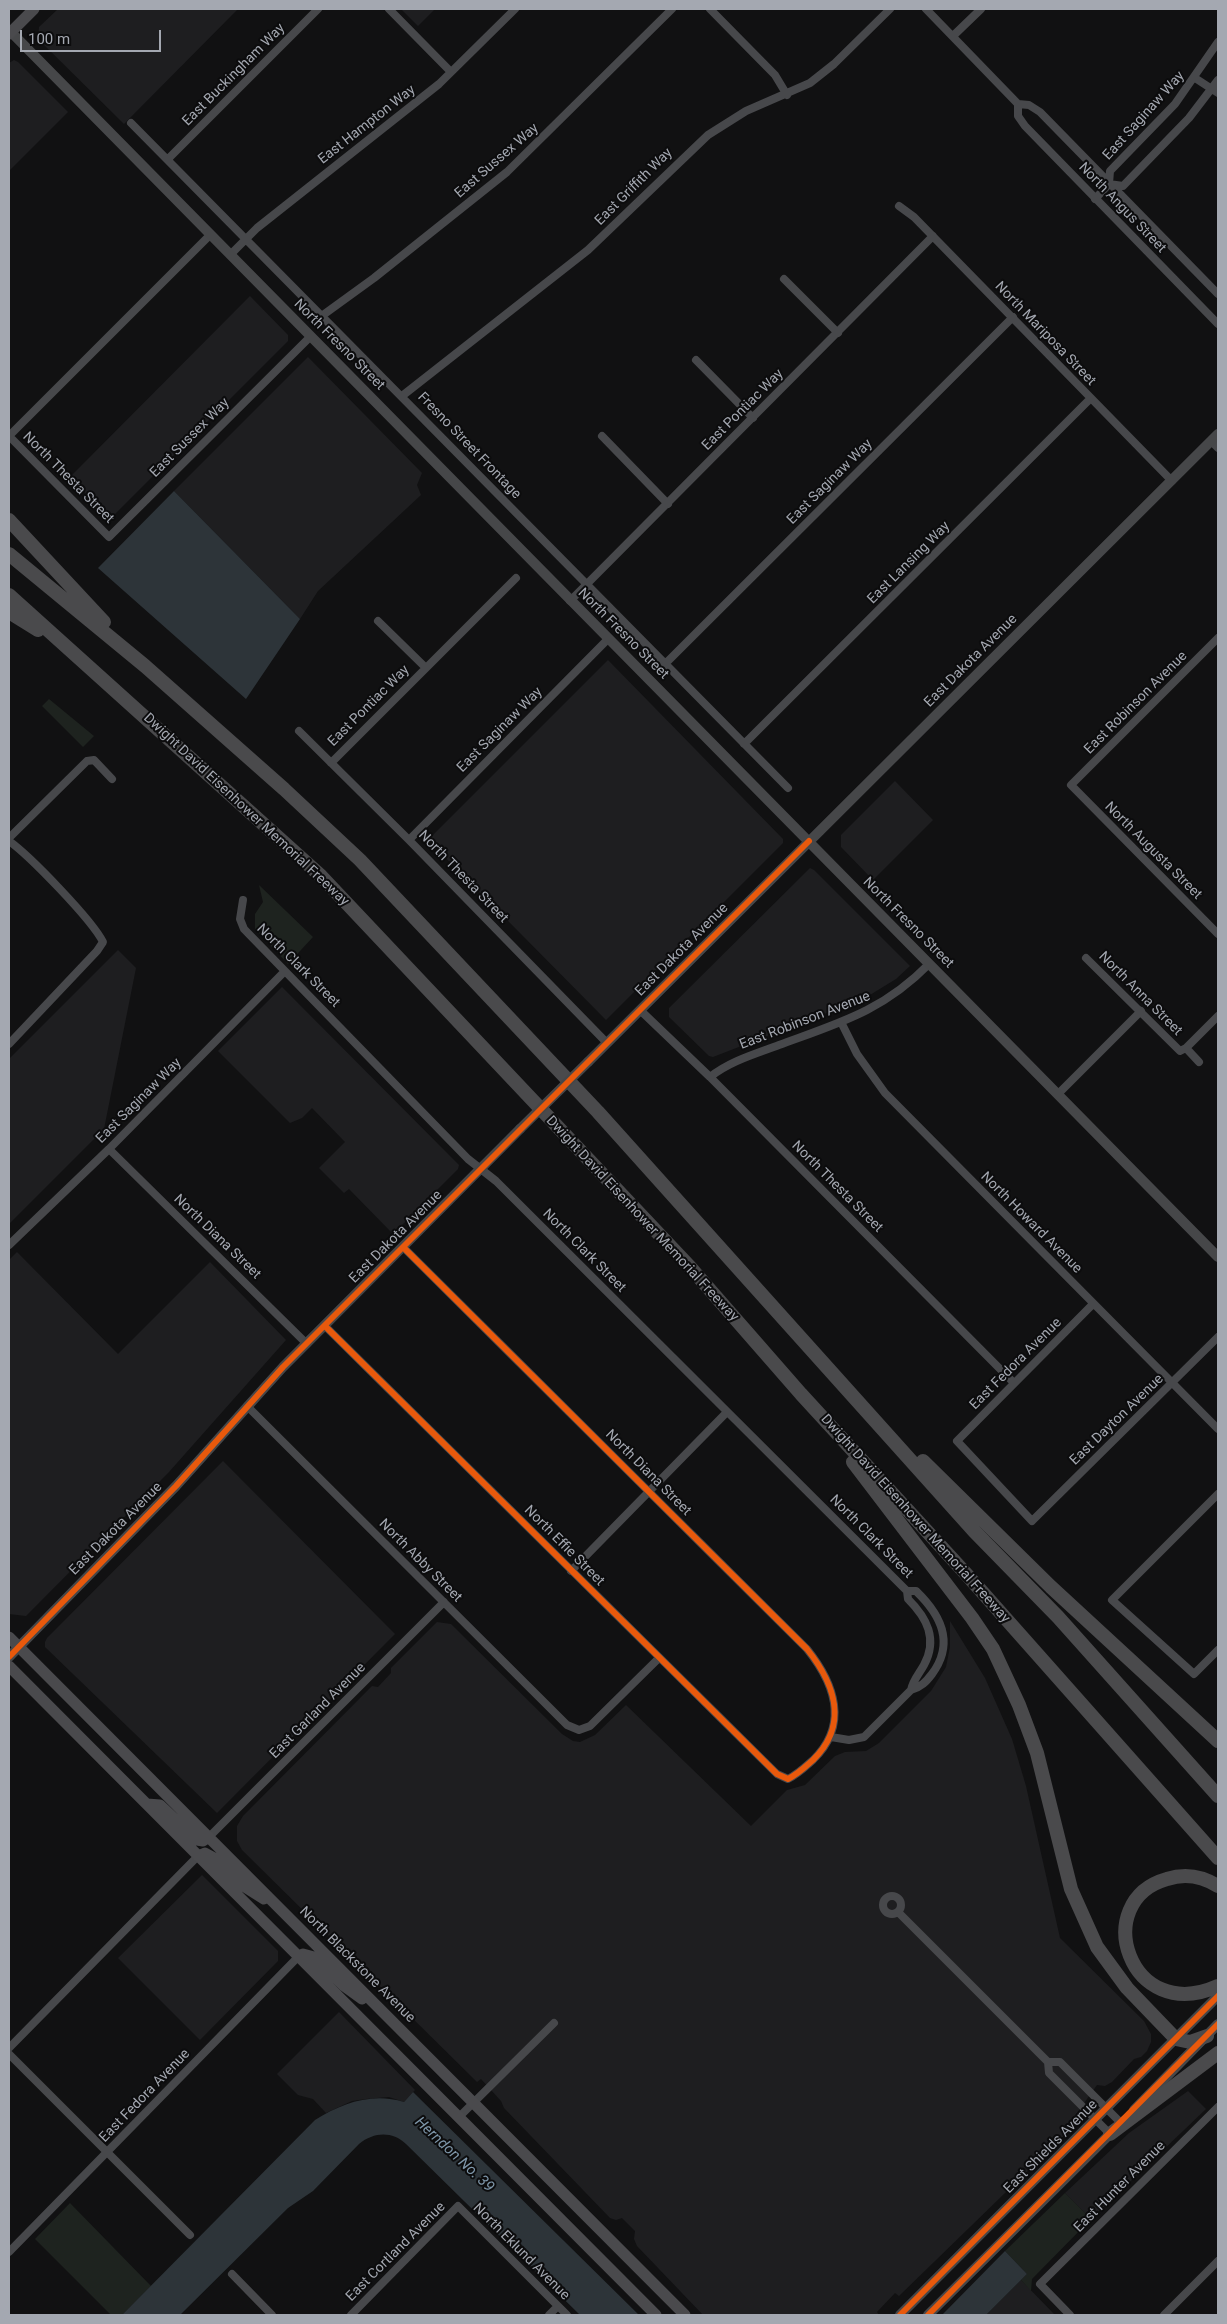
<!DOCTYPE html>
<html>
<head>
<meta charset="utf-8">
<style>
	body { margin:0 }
	#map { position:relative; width:1227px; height:2324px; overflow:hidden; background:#111112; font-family:Roboto,sans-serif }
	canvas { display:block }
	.frame { position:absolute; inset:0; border:10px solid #a4a8b1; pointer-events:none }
	.scale { position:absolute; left:20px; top:30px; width:141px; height:22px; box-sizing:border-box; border:2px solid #a4a8b1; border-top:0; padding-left:6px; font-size:15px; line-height:18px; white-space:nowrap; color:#a4a8b1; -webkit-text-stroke:4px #0c0c0d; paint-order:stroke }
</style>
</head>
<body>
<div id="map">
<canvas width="1227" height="2324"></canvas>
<div class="frame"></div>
<div class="scale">100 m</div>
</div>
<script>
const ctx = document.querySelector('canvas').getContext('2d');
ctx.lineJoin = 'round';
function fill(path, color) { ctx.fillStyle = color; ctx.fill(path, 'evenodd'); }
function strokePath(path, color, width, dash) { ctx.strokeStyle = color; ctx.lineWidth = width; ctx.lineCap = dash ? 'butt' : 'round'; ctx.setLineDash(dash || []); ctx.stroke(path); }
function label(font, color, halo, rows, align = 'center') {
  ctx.font = font + ' Roboto,sans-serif'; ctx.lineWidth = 4; ctx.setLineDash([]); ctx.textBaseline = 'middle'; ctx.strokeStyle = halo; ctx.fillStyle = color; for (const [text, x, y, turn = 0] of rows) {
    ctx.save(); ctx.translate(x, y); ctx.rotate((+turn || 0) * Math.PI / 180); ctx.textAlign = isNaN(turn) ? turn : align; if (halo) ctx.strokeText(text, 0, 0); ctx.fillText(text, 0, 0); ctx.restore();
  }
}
const built = new Path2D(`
	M58,9h180l-114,115 -86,-85 1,-12z
	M401,9h34l-17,17z
	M14,60l4,2 50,50 -59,59v-108z
	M250,296l38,39v6l-178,178 -40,-42z
	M308,357l114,116 -5,12 4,10 -103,96 -18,28 -126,-128z
	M608,660l175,179v4l-177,177 -178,-180z
	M895,781l38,39 -60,60 -32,-33v-12z
	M810,868l4,2 96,96 -14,13 -31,19 -152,59 -4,-1 -40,-39v-9z
	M118,950l18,18 -32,161 -95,95v-165z
	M282,987l177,178 -1,4 -65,65 -44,-45 -5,4 -25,-25 26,-26 -33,-34 -10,10 -12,5 -72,-72z
	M17,1252l101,102 92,-92 76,78 -117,132 -143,144 -17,-2v-354z
	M223,1461l172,173 -178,179 -172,-166v-5l2,-4z
	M950,1621l35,57 27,61 14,47 34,152 84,83 7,13v8l-4,9 -6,6 -7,2 -22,23 -7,4 -8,-1 -20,28 -1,11 -177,172 -4,-3 -18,19 2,3h-176l-66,-69 -3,-7 1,-8 -13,-13 -6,2 -6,-2 -106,-110 -3,-7 -20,-22 -4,3 -235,-232 -5,-9v-15l6,-10 129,-130 6,1 13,-14v-5l46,-46 14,2 111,110 11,7 7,1 15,-7 31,-30 125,121 36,-36 18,-5 30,-29 10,-4 21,-1 13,-8 52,-52 15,-24 4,-20z
	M202,1875l76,76v10l-78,79 -82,-82z
	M339,2012l76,78 -11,12 -15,-5 -23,2 -14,2 -26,12 -13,-14 -15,-4 -21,-21z
	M1188,2091l18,18 -115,110 -26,-26 64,-60z
	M1021,2280l34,35h-69z`);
const green = new Path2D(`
	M49,699l45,37 -11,11 -41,-41z
	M259,885l54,52 -25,27 -33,-35v-15l8,-12z
	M1065,2193l26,26 -59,60 -1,12 -10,-11 6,-6 -22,-23z
	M70,2203l81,83 -29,29h-11l-76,-76z`);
const water = new Path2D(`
	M174,491l126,128 -54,80 -148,-131z
	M413,2092l226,223h-59l-174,-171c-14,-13 -32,-12 -47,0l-46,47 -25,17 -108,107h-58l193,-195c27,-17 57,-28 89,-18z
	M1005,2251l22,23 -41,41h-44z`);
const street = new Path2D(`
	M389,9l62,63
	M710,9l65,66 12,20
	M926,9l92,95v12l7,10 193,198
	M954,35l27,-26
	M1195,78l23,15
	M1018,104l11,1 11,7 178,182
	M131,123l657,665
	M168,159l150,-150
	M1109,184l14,2 66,-68 29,-38
	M1095,199l14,-15 1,-13 65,-67 43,-62
	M899,206l15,11 258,264
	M230,255l27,-27 182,-144 76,-75
	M784,279l54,54
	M323,315l51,-37 133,-106 165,-163
	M696,360l57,58
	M402,396l186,-146 120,-115 38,-24 64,-28 24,-19 56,-55
	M9,436l100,101 202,-201
	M9,436l201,-201
	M602,436l66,68
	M1211,441l7,7
	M570,601l363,-365
	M378,621l47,46
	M1218,638l-147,147 147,149
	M665,664l348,-347
	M299,731l110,109 198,203
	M744,744l346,-345
	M331,763l185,-185
	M9,838l78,-77 7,-1 18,19
	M409,840l199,-201
	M9,841c21,15 83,79 94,101l-6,9 -88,93
	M243,900l-3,19 4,10 224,230 28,22 411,410
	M1086,958l94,93 6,-3 13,14
	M640,1010l70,67 304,306
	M841,1022l16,32 28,39 333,336
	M1186,1048l32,-32
	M710,1077c20,-16 45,-23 69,-32 60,-22 104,-34 150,-81
	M1058,1094l83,-83
	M109,1149l198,195
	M9,1245l100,-96 176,-178
	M1093,1304l-136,137 75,80 186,-184
	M325,1326l452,448 11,5c10,-5 16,-11 25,-19 36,-35 22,-76 -6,-111l-404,-402
	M247,1406l320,319 12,5 11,-4 69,-68
	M1218,1494l-106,106 82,74 24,-24
	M571,1571l156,-159
	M907,1591h9c25,24 39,52 16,83 -6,8 -11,13 -21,16 2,-10 8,-16 13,-25 14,-26 3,-47 -16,-66z
	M831,1737l18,3 15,-3 47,-47
	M209,1837l235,-235
	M883 1905a9 9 0 1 1 18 0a9 9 0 1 1-18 0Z
	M898,1912l150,150h12l61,61
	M9,2048l189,-192
	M9,2054l181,181
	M1048,2062l1,11 61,61
	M459,2117l95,-94
	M9,2252l289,-295
	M232,2274l40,41
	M351,2315l107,-109 109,109
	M549,2315l9,-9
	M1070,2315l-30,-31 178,-177
	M1164,2315l54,-54`);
const secondary = new Path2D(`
	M9,30l1209,1227
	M588,1062l630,-628
	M9,1657l167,-171 107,-119 237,-238
	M1134,2110l84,-86
	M900,2315l318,-319
	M928,2315l187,-186`);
const primary = new Path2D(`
	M9,34l25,-25
	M9,1637l676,678
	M9,1666l647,649
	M147,1804l13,1 37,35 6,1 6,-4
	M198,1856l7,-3 13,7 27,27 19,12
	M298,1957l5,-3 11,3 30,29 18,13`);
const highway = new Path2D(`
	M9,520l95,102
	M9,554l136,112 139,123 76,71 238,252 376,419 84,86 160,179
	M9,595l312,281 369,391 111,127 167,182 250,282
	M9,612l29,18
	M923,1461l128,126 167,154
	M853,1462l119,156 21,31 26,56 18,48 34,136 26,58 30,41 49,51 14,3 17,-6
	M1218,1886c-16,-10 -33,-13 -51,-7 -78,22 -38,147 51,107
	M1110,2134l108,-81`);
const secondaryBridge = new Path2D(`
	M520,1129l68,-67`);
const cycleway = new Path2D(`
	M325,1326l452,448 11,5c10,-5 16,-11 25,-19 36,-35 22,-76 -6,-111l-404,-402
	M9,1657l167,-171 107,-119 526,-526
	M900,2315l318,-319
	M928,2315l290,-291`);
const streetNames = [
	["East Buckingham Way",234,75,-45],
	["East Saginaw Way",1144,116,-48],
	["East Hampton Way",367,125,-38],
	["East Sussex Way",497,161,-41],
	["East Griffith Way",634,187,-45],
	["North Angus Street",1122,208,46],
	["North Mariposa Street",1045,334,46],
	["North Fresno Street",339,345,45],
	["East Pontiac Way",743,410,-45],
	["East Sussex Way",190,438,-45],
	["Fresno Street Frontage",469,446,46],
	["North Thesta Street",68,478,45],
	["East Saginaw Way",830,482,-45],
	["East Lansing Way",909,563,-45],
	["North Fresno Street",623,634,45],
	["East Dakota Avenue",971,661,-45],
	["East Robinson Avenue",1136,703,-45],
	["East Pontiac Way",369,706,-45],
	["East Saginaw Way",500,730,-45],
	["Dwight David Eisenhower Memorial Freeway",246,810,43],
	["North Augusta Street",1153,851,45],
	["North Thesta Street",463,877,46],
	["North Fresno Street",908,923,45],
	["East Dakota Avenue",682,950,-45],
	["North Clark Street",298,966,45],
	["North Anna Street",1140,994,45],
	["East Robinson Avenue",805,1021,-21],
	["East Saginaw Way",139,1101,-45],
	["North Thesta Street",837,1187,45],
	["Dwight David Eisenhower Memorial Freeway",642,1219,47],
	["North Howard Avenue",1031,1223,45],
	["North Diana Street",217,1237,44],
	["East Dakota Avenue",396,1237,-45],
	["North Clark Street",584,1251,45],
	["East Fedora Avenue",1016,1364,-45],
	["East Dayton Avenue",1117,1420,-44],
	["North Diana Street",648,1473,45],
	["Dwight David Eisenhower Memorial Freeway",915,1519,48],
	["East Dakota Avenue",116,1529,-45],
	["North Clark Street",871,1537,45],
	["North Effie Street",564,1546,45],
	["North Abby Street",420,1561,45],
	["East Garland Avenue",318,1711,-45],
	["North Blackstone Avenue",357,1965,45],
	["East Fedora Avenue",145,2096,-46],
	["East Shields Avenue",1051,2147,-45],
	["East Hunter Avenue",1120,2187,-45],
	["East Cortland Avenue",396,2252,-45],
	["North Eklund Avenue",521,2252,45]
];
const waterNames = [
	["Herndon No. 39",454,2155,43]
];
fill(built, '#1e1e20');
fill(green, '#1e231f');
fill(water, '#2d3439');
strokePath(street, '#47484b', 8);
strokePath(secondary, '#464749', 10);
strokePath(primary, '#4a4a4d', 11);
strokePath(highway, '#4a4a4c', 14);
strokePath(secondaryBridge, '#464749', 10);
strokePath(cycleway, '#e8590c', 6);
label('14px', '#a4a8b1', '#0c0c0d', streetNames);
label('italic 15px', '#7e96a9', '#0c0c0d', waterNames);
</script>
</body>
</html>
